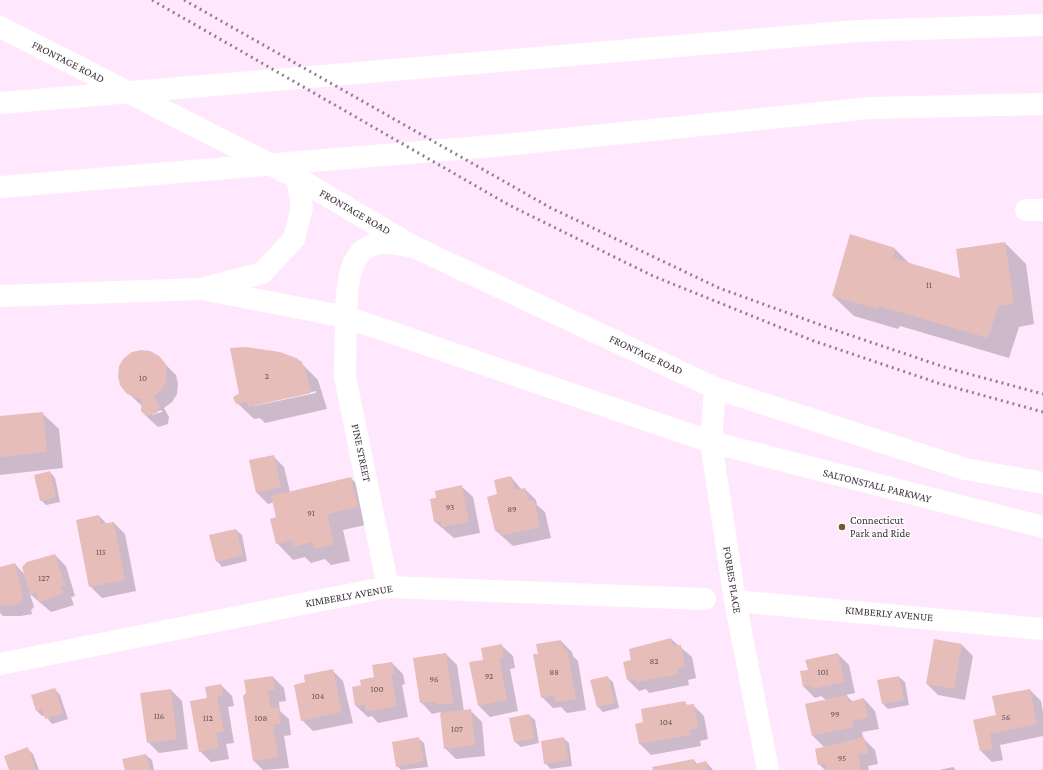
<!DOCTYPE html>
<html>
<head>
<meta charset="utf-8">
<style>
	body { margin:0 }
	canvas { display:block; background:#ffe7fd }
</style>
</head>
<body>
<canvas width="1043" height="770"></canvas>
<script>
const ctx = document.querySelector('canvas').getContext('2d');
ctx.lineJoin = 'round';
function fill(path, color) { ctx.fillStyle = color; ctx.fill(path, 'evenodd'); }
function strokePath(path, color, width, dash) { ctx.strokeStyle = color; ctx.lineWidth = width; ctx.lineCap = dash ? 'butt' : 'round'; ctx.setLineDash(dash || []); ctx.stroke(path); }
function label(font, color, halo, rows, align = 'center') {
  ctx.font = font + ' "Crimson Pro",serif'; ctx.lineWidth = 3; ctx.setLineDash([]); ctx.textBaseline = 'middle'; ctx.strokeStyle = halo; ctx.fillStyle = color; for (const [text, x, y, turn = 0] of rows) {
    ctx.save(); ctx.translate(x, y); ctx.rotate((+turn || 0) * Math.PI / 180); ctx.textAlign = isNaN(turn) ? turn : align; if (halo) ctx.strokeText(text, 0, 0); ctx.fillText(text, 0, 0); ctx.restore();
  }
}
const shadow = new Path2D(`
	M851,236l44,13 15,15 52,16 43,-37 21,21 8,60 -15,3 -10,31 -109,-32 -2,3 -44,-13 -21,-20z
	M158,357l18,18 2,9 -1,10 -5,8 -8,6 5,9 -1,7 -10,3 -12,-11 -4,-10 -15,-14zM162,410v2l-10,3v-2z
	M301,363l17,17 9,29 -62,14 -5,-5 -6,1 -20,-19 1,-4zM316,391v2l-62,13v-2z
	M42,413l17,16 4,39 -63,7v-58z
	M273,456l11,11 6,25 61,-14 16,17 7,28 -31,7 7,31 -19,4 -6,-6 -14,4 -6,-6 -12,3 -16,-17v-25l-3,-16 -6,2 -11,-11z
	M50,472l5,6 5,24 -14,3 -5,-5z
	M511,477l11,13 3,-1 11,11 1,5 8,7 6,26 -38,8 -18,-16 4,-35z
	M461,486l12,11 7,36 -26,5 -19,-16 2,-23z
	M99,516l8,8 7,-1 11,11 11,57 -34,7 -12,-12z
	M236,530l6,5 5,26 -25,6 -5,-6z
	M55,555l11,11 9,30 -4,1 3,8 -23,7 -21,-18 4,13 -3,3 1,4 -11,2h-18l-3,-3v-45l15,-4 10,11z
	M671,639l21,18 4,21 -8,2 1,5 -40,8 -3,-4 -7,2 -11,-11 4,-19z
	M561,641l11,11 1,4 5,5 8,49 -19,3 -6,-6 -8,1 -11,-11 -3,-43z
	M501,645l12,11 2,12 -5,1 8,42 -28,6 -11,-11 5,-45z
	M962,645l11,11 -8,44 -27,-5 -11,-11z
	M446,654l11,11 7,46 6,-1 12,12 3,34 -29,3 -11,-11 -4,-36 -9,2 -11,-12z
	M838,654l11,11 6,28 -9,2 7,7 11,-3 11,12 4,18 -17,3 1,6 12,12 3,14 -10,2 1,4h-44l-6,-6 6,-16 -13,-13 14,-35 -5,-4 -6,2 -11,-11 5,-16z
	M392,663l11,11 2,10 -3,1 6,32 -30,6 -6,-7 -4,1 -12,-11 6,-20 13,-8z
	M332,670l11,11 10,42 -40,8 -11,-11 5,-37z
	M273,677l11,11 2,13 -7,1 1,9 9,8 2,16 -7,1 5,32 -26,2 -9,-9 -10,-65z
	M607,677l6,5 6,26 -16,4 -5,-5 -7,-26z
	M899,677l6,5 4,23 -21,4 -5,-5z
	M221,685l11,11 2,10 -6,1 6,36 -8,1 3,15 -18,3 -11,-11 8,-52z
	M55,689l5,6 8,24 -16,5 -7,-9 -3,1 -5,-5z
	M171,690l11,11 6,48 -29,4 -11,-11z
	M1030,690l11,11 2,11v24l-43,9 3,15 -11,2 -11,-11 16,-35z
	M685,702l3,4 5,-1 11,11 4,23 -8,2 1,5 -50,9 -11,-11 -3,-19 8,-2z
	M529,715l6,5 4,23 -18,4 -6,-5 -5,-23z
	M418,738l6,5 4,24 -27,3 -4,-4z
	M563,738l6,5 3,23 -21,3 -6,-6z
	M28,749l5,5 6,16h-29z
	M146,755l6,5 2,10h-28z
	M694,760l3,4 9,-2 7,8h-59z
	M953,767l3,3h-17z`);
const building = new Path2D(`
	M850,234l45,14 -2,10 67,20 -4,-29 49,-7 9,61 -16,3 -10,32 -109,-32 -2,3 -45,-13z
	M246,347l34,5 16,6 6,4 3,7 6,24 -63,14 -1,-6 -11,3 -3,-7 6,-3 -9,-46z
	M141,350l9,1 9,5 6,7 2,10 -1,9 -5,9 -7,5 5,9 -2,8 -11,3 -5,-5 1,-12 -7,-1 -9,-5 -6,-8 -2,-9 1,-10 5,-8 8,-6z
	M43,412l4,40 -47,5v-41z
	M274,455l7,32 -25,6 -7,-33z
	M50,471l6,26 -16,4 -6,-26z
	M511,476l4,14 10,-2 4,13 5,-1 6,27 -39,9 -2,-7 -4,2 -8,-34 10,-3 -3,-14z
	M351,477l7,30 -31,7 7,30 -20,5 -2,-7 -19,5 -1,-7 -16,4 -6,-25 6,-2 -5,-21z
	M462,485l7,37 -27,5 -1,-6 -7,1 -4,-23 6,-1 -1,-7z
	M99,515l2,9 13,-2 11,58 -36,7 -13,-67z
	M236,529l7,26 -27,7 -7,-27z
	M55,554l10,31 -4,1 2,8 -24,8 -3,-9 -6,2 -8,-28 5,-5z
	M15,563l8,33 -2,2v5l-12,3 -9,-1v-38z
	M671,638l2,8 8,-1 4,22 -8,2 2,5 -42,8 -3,-3 -7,1 -4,-18 8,-2 -2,-11z
	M934,639l28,5 -8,45 -28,-5z
	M561,640l2,9h4l9,50 -21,3 -1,-7 -13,3 -8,-44h5l-2,-10z
	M502,644l2,13 -5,1 8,42 -29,6 -9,-44 14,-2 -2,-12z
	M446,653l7,50 -17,2v-4l-16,2 -7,-45z
	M838,653l7,29 -32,7 -3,-4 -7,2 -3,-16 8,-1 -3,-10z
	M392,662l3,12h-4l6,32 -31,6 -1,-7 -10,1 -3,-19 9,-2 -1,-5 14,-3 -2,-12z
	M333,669l9,43 -41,9 -7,-36 11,-3 -1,-7z
	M273,676l2,14 -7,1 3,17 7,-1 3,17 -8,1 5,32 -25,4 -10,-65 3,-3 -2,-13z
	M608,676l7,27 -18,4 -7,-27z
	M899,676l5,24 -22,4 -5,-24z
	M221,684l2,11 -6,1 7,36 -8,1 3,15 -20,4 -9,-51 17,-3 -2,-11z
	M55,688l8,26 -18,5 -3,-10 -6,2 -5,-16z
	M171,689l6,50 -30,4 -7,-50z
	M1030,689l7,35 -47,10 3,15 -13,2 -7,-31 23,-5 -4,-19z
	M847,695l1,7 16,-4 4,20 -16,3 1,6 -41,9 -7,-32z
	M685,701l1,4 8,-1 4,24 -9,2 2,5 -52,9 -4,-20 8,-2 -2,-13z
	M471,709l4,36 -31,4 -4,-36z
	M529,714l6,24 -21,4 -5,-24z
	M419,737l5,24 -28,6 -4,-25z
	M564,737l4,23 -24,4 -3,-23z
	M864,737l4,16 -10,2 3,15h-34l-2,-7 -7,2 -3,-16z
	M28,747l8,23h-27l-5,-14z
	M146,754l4,16h-25l-3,-11z
	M694,759l1,5 11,-3 2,9h-55l-1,-3z`);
const minor = new Path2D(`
	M1026,210h17
	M346,317l-1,60 43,210`);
const tertiary = new Path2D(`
	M735,601l33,169
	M0,664l388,-77 317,12`);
const primary = new Path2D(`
	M297,178l117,69 301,141 250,81 78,14
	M202,289l144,28 365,125 332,85
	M346,317c1,-27 0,-73 38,-74 8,0 17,2 25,3
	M715,388l-4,54 24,159 308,28`);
const trunk = new Path2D(`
	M0,27l297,151 5,29 -8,32 -32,34 -60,16 -202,7`);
const motorway = new Path2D(`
	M0,103l857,-72 186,-6
	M0,187l504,-42 366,-37 173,-4`);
const rail = new Path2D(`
	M152,0l357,205 144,71 161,65 124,42 105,29
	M184,0l367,208 168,80 110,40 118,40 96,26`);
const markers = [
	[842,527,4,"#6e5c2a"]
];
const numberNames = [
	["11",929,285],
	["2",267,376],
	["10",143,378],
	["93",450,507],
	["89",512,509],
	["91",311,513],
	["115",101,552],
	["127",44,578],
	["82",654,661],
	["88",554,672],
	["101",823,672],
	["92",489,676],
	["96",434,679],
	["100",377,689],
	["104",318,696],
	["99",835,714],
	["116",159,716],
	["56",1006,717],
	["112",208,718],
	["108",261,718],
	["104",666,722],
	["107",457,729],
	["95",842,758]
];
const streetNames = [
	["FRONTAGE ROAD",68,62,27],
	["FRONTAGE ROAD",355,212,30],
	["FRONTAGE ROAD",646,355,25],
	["PINE STREET",361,453,78],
	["SALTONSTALL PARKWAY",877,486,14],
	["FORBES PLACE",732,580,81],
	["KIMBERLY AVENUE",349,596,-10],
	["KIMBERLY AVENUE",889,614,5]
];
const poiNames = [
	["Connecticut",850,521],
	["Park and Ride",850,534]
];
fill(shadow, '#0003');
fill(building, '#e6bdb9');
strokePath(minor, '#fff', 22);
strokePath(tertiary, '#fff', 22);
strokePath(primary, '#fff', 22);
strokePath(trunk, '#fff', 22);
strokePath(motorway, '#fff', 22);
strokePath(rail, '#918190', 3, [2, 4]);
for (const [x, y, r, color] of markers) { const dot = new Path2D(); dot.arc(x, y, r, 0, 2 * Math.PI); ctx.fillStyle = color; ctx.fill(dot); strokePath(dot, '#fdfdfd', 1.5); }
label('9px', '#68565c', null, numberNames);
label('11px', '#3e333d', '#fdfdfd', streetNames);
label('11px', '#3e333d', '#fdfdfd', poiNames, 'left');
</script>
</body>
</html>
